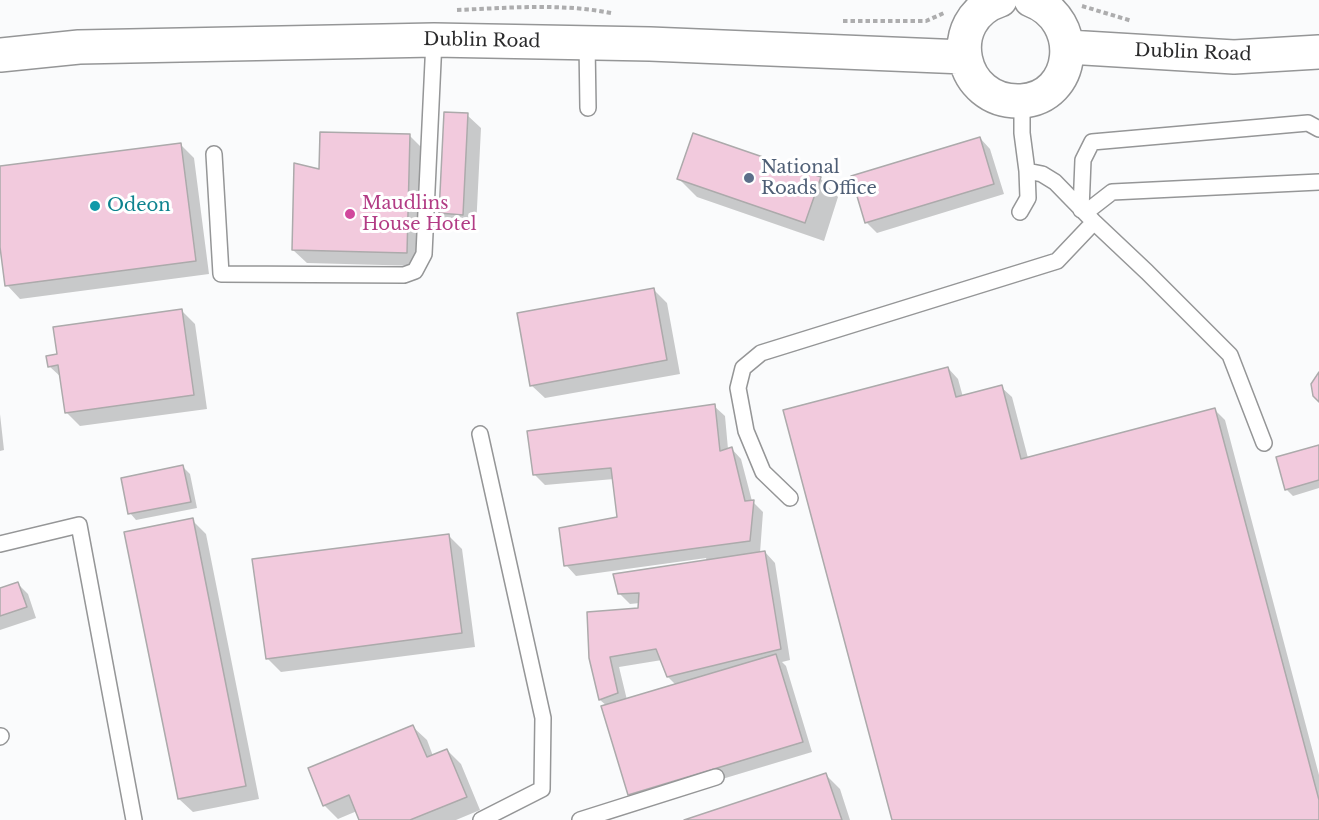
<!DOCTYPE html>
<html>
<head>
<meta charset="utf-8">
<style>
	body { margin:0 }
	canvas { display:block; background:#fafbfc }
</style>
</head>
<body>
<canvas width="1319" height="820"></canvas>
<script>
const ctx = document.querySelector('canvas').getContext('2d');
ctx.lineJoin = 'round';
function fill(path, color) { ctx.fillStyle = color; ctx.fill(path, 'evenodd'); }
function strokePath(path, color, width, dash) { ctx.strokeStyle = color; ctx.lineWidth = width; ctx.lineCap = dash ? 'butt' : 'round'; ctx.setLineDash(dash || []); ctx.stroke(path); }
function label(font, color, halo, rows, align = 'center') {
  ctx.font = font + ' "Libre Baskerville",serif'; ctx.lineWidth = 6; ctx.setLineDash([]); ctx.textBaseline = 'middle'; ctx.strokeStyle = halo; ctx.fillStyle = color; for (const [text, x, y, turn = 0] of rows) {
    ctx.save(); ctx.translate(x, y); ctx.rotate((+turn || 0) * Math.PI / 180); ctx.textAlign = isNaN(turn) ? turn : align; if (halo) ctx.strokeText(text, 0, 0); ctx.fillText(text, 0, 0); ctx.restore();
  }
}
const shadow = new Path2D(`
	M467,115l14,13 -5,100 -22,-1 -14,-14z
	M409,135l14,14 -3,117 -113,-3 -14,-13 27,-79z
	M980,138l10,11 14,45 -127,39 -11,-11z
	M180,144l14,14 15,116 -189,25 -13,-14 -7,-50v-67z
	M820,178l18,19 -14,44 -127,-44 -18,-18z
	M653,289l14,14 13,71 -135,24 -14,-13z
	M181,310l14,14 12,85 -127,17 -14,-14 -4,-34 -13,-12 10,-10z
	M948,368l10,11 5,18 38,-10 11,10 16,61 186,-49 11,11 94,355v45h-425z
	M714,406l11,10 3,33 3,-1 10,11 11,42 11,11 -3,41 5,-1 10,11 15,97 -8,2 4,4 26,86 -173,52 -10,-10 -22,-88 -7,-6 -9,-42 49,-49v-6l-10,1 -11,-11 88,-32 -1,-3 -130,18 -10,-11 53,-47 -5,-39 -69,6 -10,-10zM662,660l6,17 8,8 -49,15 -8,-33z
	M0,414l4,36 -4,1z
	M1319,447v41l-26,8 -7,-7z
	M183,467l7,7 7,34 -61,12 -6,-7z
	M192,520l14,14 53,265 -66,13 -14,-13z
	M448,535l14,14 13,98 -194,25 -14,-14z
	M18,584l10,10 8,24 -36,12v-40z
	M413,727l14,13 6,16 14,-6 14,14 19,46 -24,10h-96l-3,-9 -19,8 -14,-14z
	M826,775l14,14 10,31h-161z`);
const building = new Path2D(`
	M444,112l24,1 -5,102 -24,-2z
	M320,132l90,2 -3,119 -115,-3 2,-87 25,6z
	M693,133l128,44 -16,46 -128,-44z
	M980,137l14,47 -129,39 -14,-47z
	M181,143l15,118 -191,25 -5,-39v-81z
	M654,288l13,72 -137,26 -13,-73z
	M182,309l12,86 -129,18 -7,-48 -10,2 -2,-11 11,-2 -4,-27z
	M948,367l8,30 46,-12 19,74 194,-51 104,392v20h-427l-109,-410z
	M1319,372v30l-6,-6 -2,-12z
	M715,404l5,47 12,-4 13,54 9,-1 -4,41 -186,25 -5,-38 58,-11 -6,-49 -78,7 -6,-44z
	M1319,445v35l-34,10 -9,-33z
	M183,465l8,37 -63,12 -7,-36z
	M193,518l53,268 -68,13 -54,-267z
	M449,534l13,99 -196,26 -14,-100z
	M765,551l16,98 -114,28 -11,-28 -46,8 8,36 -19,7 -10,-42 -2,-46 51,-4 1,-15 -21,1 -5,-20z
	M18,582l9,25 -27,9v-28z
	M776,654l27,88 -175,53 -27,-89z
	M413,725l14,32 20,-8 20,48 -57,23h-51l-10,-25 -26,11 -15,-38z
	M826,773l16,47h-158z`);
const path = new Path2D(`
	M1082,6l50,15
	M457,10c50,-2 104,-7 154,3
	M843,21h83l18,-8`);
const service = new Path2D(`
	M587,43l1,65
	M1022,101v32l5,38 15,3 13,8 39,40 53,50 83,83 34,88
	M214,154l7,120 183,1 11,-4 9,-17 10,-214
	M1081,210l2,-50 9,-18 216,-19 11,6
	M1020,212l8,-14 -1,-27
	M1085,213l27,-21 207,-10
	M480,434l63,284 -1,71 -61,31
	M790,498l-27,-26 -17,-41 -8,-43 5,-20 18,-15 296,-92 37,-39
	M0,544l79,-19 55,295
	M0,737l1,-1
	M580,820l136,-43`);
const secondary = new Path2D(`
	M1000,0c-58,19 -41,104 21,101 55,-3 63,-81 10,-101
	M1068,47l166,10 85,-5
	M0,55l79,-8 355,-7 216,4 314,13`);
const markers = [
	[749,178,6,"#5c6f8a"],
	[95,206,6,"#0f9aa8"],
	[350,214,6,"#d1479c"]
];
const streetNames = [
	["Dublin Road",482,41,1],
	["Dublin Road",1193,53,2]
];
const serviceNames = [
	["National",761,168],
	["Roads Office",761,189]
];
const hotelNames = [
	["Maudlins",362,204],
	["House Hotel",362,225]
];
const cultureNames = [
	["Odeon",107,206]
];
fill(shadow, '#0003');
fill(building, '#f2cadd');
strokePath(building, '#acaaab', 1.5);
strokePath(service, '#959697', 18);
strokePath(secondary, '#959697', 36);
strokePath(path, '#adadae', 4, [4.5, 3]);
strokePath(service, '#fff', 15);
strokePath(secondary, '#fff', 33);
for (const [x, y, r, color] of markers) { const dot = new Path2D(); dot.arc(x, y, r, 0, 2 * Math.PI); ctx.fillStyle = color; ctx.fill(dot); strokePath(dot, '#fff', 2); }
label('18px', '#2a2a2b', '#fff', streetNames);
label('18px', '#4e5e75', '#fff', serviceNames, 'left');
label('18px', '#b23c85', '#fff', hotelNames, 'left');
label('18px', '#0d838f', '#fff', cultureNames, 'left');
</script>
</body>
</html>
